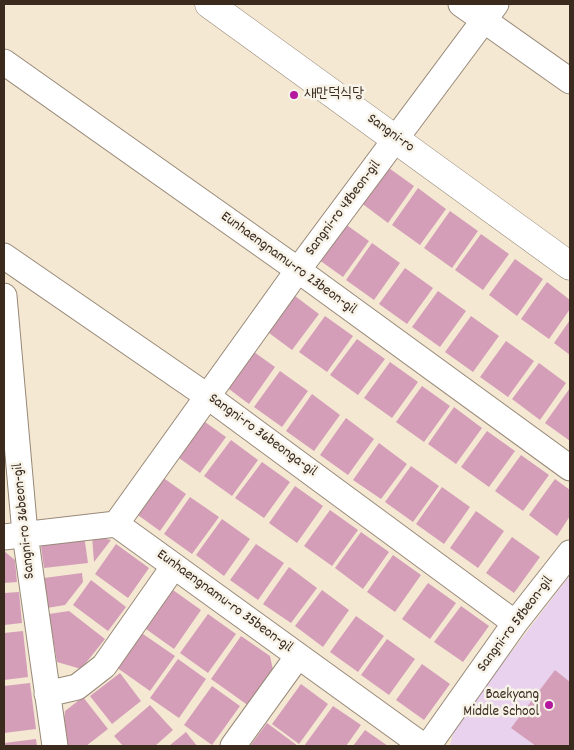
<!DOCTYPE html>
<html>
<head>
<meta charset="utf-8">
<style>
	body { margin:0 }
	#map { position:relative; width:574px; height:750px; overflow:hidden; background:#f4e8d3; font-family:Dekko,sans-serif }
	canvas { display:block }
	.frame { position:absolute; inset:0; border:5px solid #3b2a1e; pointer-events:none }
</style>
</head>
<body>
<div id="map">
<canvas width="574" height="750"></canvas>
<div class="frame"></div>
</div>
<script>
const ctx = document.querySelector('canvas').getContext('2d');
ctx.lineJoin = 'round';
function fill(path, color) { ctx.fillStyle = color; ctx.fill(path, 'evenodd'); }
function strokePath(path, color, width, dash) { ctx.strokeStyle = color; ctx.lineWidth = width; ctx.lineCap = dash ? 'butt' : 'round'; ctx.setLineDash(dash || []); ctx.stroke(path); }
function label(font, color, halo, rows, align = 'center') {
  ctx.font = font + ' Dekko,"Poor Story",sans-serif'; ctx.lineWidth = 5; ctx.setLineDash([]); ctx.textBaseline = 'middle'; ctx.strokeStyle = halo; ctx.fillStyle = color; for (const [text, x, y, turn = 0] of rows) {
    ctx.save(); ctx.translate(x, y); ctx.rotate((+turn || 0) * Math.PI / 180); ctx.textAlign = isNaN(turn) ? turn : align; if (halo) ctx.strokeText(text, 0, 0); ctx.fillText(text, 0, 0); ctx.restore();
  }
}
const built = new Path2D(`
	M570,575v171h-120l5,-20z`);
const building = new Path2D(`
	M386,166l28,20 -26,37 -28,-21z
	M418,188l28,21 -26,36 -28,-20z
	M450,211l28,20 -26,37 -28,-20z
	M341,221l28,20 -26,36 -28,-20z
	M481,234l28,20 -26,36 -28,-20z
	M372,243l28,20 -26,37 -28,-20z
	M515,259l28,20 -26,37 -28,-21z
	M405,268l28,20 -26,36 -28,-20z
	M547,282l23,18v9l-21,30 -28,-20z
	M438,291l28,20 -26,36 -28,-20z
	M291,293l28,21 -27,36 -27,-20z
	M325,316l28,20 -26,36 -28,-20z
	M471,316l28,20 -26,36 -28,-20z
	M570,320v35l-16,-12z
	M357,339l28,20 -27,36 -28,-20z
	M506,341l28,20 -26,36 -28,-20z
	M247,347l28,20 -26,37 -28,-21z
	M390,362l28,20 -26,36 -28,-20z
	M539,363l27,20 -26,37 -28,-21z
	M280,371l28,20 -26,36 -28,-20z
	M422,386l28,20 -26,36 -28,-20z
	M570,388v53l-25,-18z
	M312,394l28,21 -26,36 -28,-20z
	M454,407l28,21 -26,36 -28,-20z
	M198,417l28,20 -26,36 -28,-20z
	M346,418l28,21 -26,36 -28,-20z
	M487,431l28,20 -26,36 -28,-20z
	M231,440l27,20 -26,36 -28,-20z
	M379,443l28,21 -26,35 -28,-19z
	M521,455l28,20 -26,36 -28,-20z
	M262,462l28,20 -26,36 -29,-20z
	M411,466l28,20 -26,36 -28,-20z
	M158,474l28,20 -26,37 -29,-21z
	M555,479l15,11v26l-13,20 -28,-21z
	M295,486l28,20 -26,37 -28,-20z
	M442,487l28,20 -26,37 -28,-20z
	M190,497l29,20 -27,37 -28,-20z
	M330,510l28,20 -26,36 -28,-20z
	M476,511l28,20 -26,37 -28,-20z
	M222,519l28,20 -26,37 -28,-21z
	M361,532l28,20 -26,37 -28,-21z
	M84,535l4,28 -44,5 -3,-21 5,-7z
	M92,536l19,4 -17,22z
	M512,537l28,20 -26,36 -28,-20z
	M116,544l33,24 -21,30 -33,-24z
	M256,544l28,19 -26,37 -28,-20z
	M4,551l11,9 2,22 -13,1z
	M393,555l28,20 -26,37 -28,-20z
	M289,567l28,21 -26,35 -28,-19z
	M82,573l1,9 -18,23 -18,3 -3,-30z
	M91,580l35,27 -18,24 -35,-26z
	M428,583l28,20 -26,36 -28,-20z
	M173,590l28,20 -27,39 -28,-20z
	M322,590l27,20 -26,37 -28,-21z
	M19,592l3,31 -18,2v-32z
	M461,606l28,20 -26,36 -29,-20z
	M69,611l36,28 -24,30 -24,-7 -8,-48z
	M208,614l28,20 -28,39 -28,-20z
	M356,616l28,20 -26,36 -28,-20z
	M23,631l5,46 -24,3v-47z
	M140,632l35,24 -25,35 -34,-24z
	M241,636l29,20 3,14 -24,36 -38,-27z
	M387,639l28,20 -26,36 -28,-20z
	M178,659l28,20 -27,39 -29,-20z
	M422,664l28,20 -26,36 -28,-20z
	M555,670l15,12v64h-34l-25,-18z
	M120,673l21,28 -29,23 -22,-28z
	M30,683l6,46 -32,4v-47z
	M301,684l27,20 -29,40 -27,-20z
	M212,686l28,20 -28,39 -28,-20z
	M83,697l25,32 -22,17h-20l-3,-19 2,-16z
	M150,705l23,25 -18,16h-32l-9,-10z
	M333,706l28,19 -15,21h-42z
	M267,723l31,23h-48z
	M365,730l23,16h-35z
	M186,732l11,14h-28z
	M36,739l1,7h-33v-3z`);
const minor = new Path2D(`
	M461,4l109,77
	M4,62l294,208 272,198
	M4,256l203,140 308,227
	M4,296l21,238 30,212
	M116,524l182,-254 198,-266
	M4,537l112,-13 307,222
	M47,694l30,-7 27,-21 70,-100
	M233,746l65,-90
	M428,746l87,-123 55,-70`);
const tertiary = new Path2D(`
	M209,4l361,262`);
const markers = [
	[294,95,5,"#b5179e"],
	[549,705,5,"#b5179e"]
];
const poiNames = [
	["새만덕식당",304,95],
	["Baekyang",539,696,"right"],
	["Middle School",539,713,"right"]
];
const streetNames = [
	["Sangni-ro",390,134,36],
	["Sangni-ro 48beon-gil",344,209,-53],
	["Eunhaengnamu-ro 23beon-gil",288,264,36],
	["Sangni-ro 36beonga-gil",262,436,36],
	["Sangni-ro 36beon-gil",25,521,-96],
	["Eunhaengnamu-ro 35beon-gil",224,602,36],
	["Sangni-ro 58beon-gil",516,625,-53]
];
fill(built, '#e9d2ed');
fill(building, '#d49eb8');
strokePath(minor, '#988978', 27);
strokePath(tertiary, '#988978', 29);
strokePath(minor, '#fff', 25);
strokePath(tertiary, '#fff', 28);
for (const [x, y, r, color] of markers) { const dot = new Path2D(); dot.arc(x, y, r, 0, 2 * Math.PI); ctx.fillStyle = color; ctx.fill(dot); strokePath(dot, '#f7f3e8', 2); }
label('15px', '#3b2a1e', '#f7f3e8', poiNames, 'left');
label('15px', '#3b2a1e', '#f7f3e8', streetNames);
</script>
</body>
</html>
